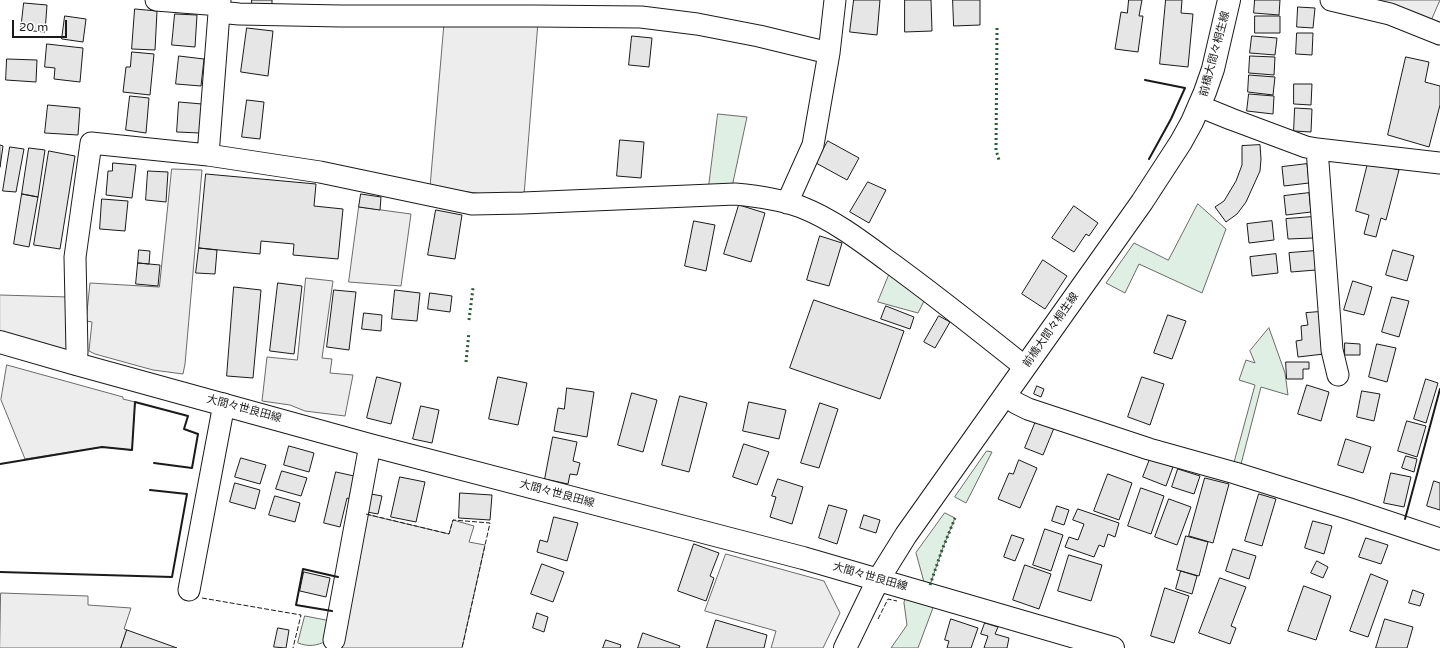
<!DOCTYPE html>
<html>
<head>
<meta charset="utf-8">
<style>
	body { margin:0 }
	#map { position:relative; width:1440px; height:648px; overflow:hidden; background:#fff; font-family:"Varela Round",sans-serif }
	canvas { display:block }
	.scale { position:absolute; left:12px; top:20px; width:55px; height:18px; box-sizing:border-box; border:2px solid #1a1a1a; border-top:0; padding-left:5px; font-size:12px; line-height:14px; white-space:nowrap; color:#1a1a1a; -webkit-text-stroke:3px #fff; paint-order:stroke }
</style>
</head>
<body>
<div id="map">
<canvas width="1440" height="648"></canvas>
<div class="scale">20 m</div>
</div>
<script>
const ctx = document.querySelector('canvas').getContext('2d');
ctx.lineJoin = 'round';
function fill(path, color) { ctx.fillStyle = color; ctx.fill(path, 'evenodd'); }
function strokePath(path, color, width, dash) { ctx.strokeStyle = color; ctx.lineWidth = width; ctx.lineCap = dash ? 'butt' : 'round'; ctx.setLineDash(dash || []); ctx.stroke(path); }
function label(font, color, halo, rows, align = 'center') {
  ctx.font = font + ' "Varela Round","Noto Sans JP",sans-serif'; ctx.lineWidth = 3; ctx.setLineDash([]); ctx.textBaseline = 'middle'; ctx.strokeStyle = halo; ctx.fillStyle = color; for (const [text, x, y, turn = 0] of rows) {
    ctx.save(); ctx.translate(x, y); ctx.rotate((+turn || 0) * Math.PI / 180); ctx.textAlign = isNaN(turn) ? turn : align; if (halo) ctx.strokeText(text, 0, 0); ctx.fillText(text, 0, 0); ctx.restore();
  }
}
const green = new Path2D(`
	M718,114l29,3 -15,70 -23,-1z
	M1198,204l28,25 -24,64 -63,-29 -14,29 -19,-10 28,-40 34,17z
	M891,270l35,27 -8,16 -40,-11z
	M1269,328l16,45 3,22 -27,-8 -21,81 -7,-2 22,-81 -16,-5 7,-20 9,3 -5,-12z
	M987,451l5,1 -26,51 -11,-6z
	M945,513l10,5 -13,32 -12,35 -6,-3 -8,-29z
	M906,597l28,8 -16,43h-27l16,-23 -3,-22z
	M305,616l26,5 -5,20c-9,5 -18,6 -28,2z`);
const parking = new Path2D(`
	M1368,0h72l-10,23z
	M538,22l-14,173 -40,-1 -54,-7 14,-164z
	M172,169l30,1 -17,194 -2,10 -30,-4 -58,-16 -6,-3 3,-29 -6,-1 4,-38 69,4z
	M359,207l52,7 -10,72 -52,-4z
	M306,278l27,3 -11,77 10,1 -2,14 23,2 -8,41 -40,-5 -15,-6 -28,-4 5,-44 30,3z
	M0,295l69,2 2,49 -5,7 -66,-20z
	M7,365l116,32v2l12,3 -3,48 -30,-3 -77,12 -24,-59z
	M365,514l84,20 4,-14 21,6 -5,16 16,3 -23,103h-124z
	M726,554l98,27 16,32 -17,35h-52l5,-17 -71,-20z
	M1,593l87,3v9l43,3 -7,21 3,1 -6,18h-121z`);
const building = new Path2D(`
	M252,0h20v5l-20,-1z
	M854,0h26l-3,35 -27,-3z
	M905,0h26l1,31 -27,1z
	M953,0h27v25l-26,1z
	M1129,0h13l-3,16h4l-5,36 -23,-3 6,-37 6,1z
	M1166,0h16l-1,13 12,1 -5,53 -28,-3z
	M1255,0h25l-1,15 -25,-2z
	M24,3l23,2 -2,27 -24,-2z
	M1298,7l17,1 -2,20 -16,-1z
	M135,9l22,2 -2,39 -23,-1z
	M175,14l22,1 -2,32 -23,-2z
	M65,16l21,3 -3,23 -21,-3z
	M1255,16h25v17h-25z
	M247,28l26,3 -5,45 -27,-4z
	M1297,33h16l-1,22 -16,-1z
	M632,36l20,2 -3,29 -20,-2z
	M1252,36l25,2 -2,17 -25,-2z
	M47,44l36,4 -3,34 -26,-3 1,-11 -10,-1z
	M132,52l22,2 -4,41 -27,-3 3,-25h4z
	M179,56l25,3 -3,27 -25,-2z
	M1250,56l25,1 -1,18 -25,-2z
	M1406,57l23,5 -4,20 15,4v19l-11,42 -41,-12z
	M7,59l30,1 -1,22 -30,-2z
	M1249,75l26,2 -2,18 -25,-3z
	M1294,84h18l-1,21 -17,-1z
	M1249,94l25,2 -1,18 -26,-3z
	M130,96l19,2 -3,35 -20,-3z
	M247,100l17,2 -4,37 -18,-2z
	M179,102l23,2 -2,29 -23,-1z
	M48,105l32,3 -2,27 -33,-2z
	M1295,108l17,1 -1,23 -17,-1z
	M620,140l24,2 -3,36 -24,-2z
	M828,141l31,17 -12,22 -31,-17z
	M0,145l3,1 -3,21z
	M1260,145l1,14 -1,12 -14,31 -9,12 -11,8 -11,-15 9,-6 12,-20 6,-16v-19z
	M10,147l14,2 -8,43 -13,-1z
	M29,148l16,2 -7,47 -16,-3z
	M49,151l26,5 -15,93 -26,-4z
	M113,163l23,2 -4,33 -26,-3 2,-24h4z
	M1368,163l31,7 -13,50 -5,-2 -5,19 -12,-3 5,-19 -13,-4z
	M1307,164l2,19 -25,3 -2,-19z
	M148,171l20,1 -2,30 -20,-2z
	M206,174l110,10 -2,22 29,3 -5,50 -45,-4 1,-11 -33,-3 -1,13 -61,-6z
	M868,182l18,8 -17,33 -19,-11z
	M1309,193l2,19 -25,3 -2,-19z
	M22,194l16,3 -9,50 -15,-3z
	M361,194l20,3 -1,13 -21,-3z
	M102,199l26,2 -3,30 -25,-2z
	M739,205l26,8 -14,49 -27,-8z
	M1074,206l24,17 -9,13 -3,-2 -12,18 -22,-14z
	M436,210l26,5 -7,44 -27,-4z
	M1312,217l1,21 -25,1 -2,-20z
	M694,221l21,4 -9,46 -21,-5z
	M1272,221l2,19 -25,3 -2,-19z
	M820,236l22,7 -13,43 -22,-6z
	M199,248l18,2 -2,24 -19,-1z
	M139,250l11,1 -1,13 -11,-1z
	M1393,250l21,6 -7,25 -21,-6z
	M1315,251l1,19 -25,2 -2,-19z
	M1276,254l2,19 -26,3 -2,-19z
	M1043,260l24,16 -22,33 -23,-15z
	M138,263l22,2 -2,21 -22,-2z
	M1353,281l19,6 -8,28 -20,-5z
	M278,283l24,3 -8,68 -24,-3z
	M234,287l27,3 -8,88 -26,-2z
	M334,290l22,2 -7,58 -22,-3z
	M395,290l25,3 -3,28 -25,-2z
	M430,293l22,3 -2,16 -22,-3z
	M1392,297l17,4 -10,36 -17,-5z
	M814,300l90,31 -24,68 -90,-31z
	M886,306l28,11 -4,12 -29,-10z
	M1319,312l5,42 -26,3 -2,-16 6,-1 -1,-14 7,-1 -2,-12z
	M364,313l18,2 -1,16 -19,-2z
	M1168,315l18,6 -14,38 -18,-6z
	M939,316l11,6 -15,26 -11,-6z
	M1345,343l15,1v11h-15z
	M1377,344l19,4 -9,34 -18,-5z
	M1286,362h23v7h-6v10h-16z
	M377,377l24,6 -10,41 -24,-6z
	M498,377l29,6 -9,42 -29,-6z
	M1142,377l22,7 -14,41 -22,-8z
	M1426,379l12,4 -12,40 -12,-4z
	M1307,385l22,7 -8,29 -23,-7z
	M1037,386l7,3 -3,8 -7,-3z
	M567,388l27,4 -7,45 -33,-6 4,-23 6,1z
	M1362,391l18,3 -6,27 -17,-4z
	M632,393l25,7 -14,52 -25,-7z
	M680,396l27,7 -18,69 -27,-7z
	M749,402l37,8 -7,29 -36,-8z
	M820,403l18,6 -19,59 -18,-5z
	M421,406l18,4 -7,33 -19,-4z
	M1036,421l18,7 -11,27 -18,-7z
	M1407,421l19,5 -9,31 -19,-6z
	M553,437l24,5 -4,19 7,2 -3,12 -7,-1 -2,10 -23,-5z
	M1346,439l25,8 -8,26 -25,-8z
	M744,444l25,8 -12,33 -24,-8z
	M289,446l25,7 -5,19 -25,-7z
	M1406,456l11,3 -3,13 -12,-4z
	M241,458l25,7 -6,19 -25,-7z
	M1150,459l23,8 -7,19 -23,-9z
	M1019,460l18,8 -17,40 -22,-9 11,-26 4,1z
	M1178,469l22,7 -6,18 -22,-7z
	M282,471l25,7 -6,18 -25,-7z
	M336,472l18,4 -5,23 -2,-1 -7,29 -16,-4z
	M1391,473l20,4 -7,30 -20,-4z
	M1108,474l24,9 -13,37 -25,-9z
	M400,477l25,5 -9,40 -25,-5z
	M1205,478l24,6 -16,59 -24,-7z
	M778,479l25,8 -11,37 -22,-7 6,-20 -4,-1z
	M1434,481l6,2v27l-13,-4z
	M235,483l25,7 -5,19 -25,-7z
	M1141,488l23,8 -13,38 -23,-8z
	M460,493l32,2 -2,25 -31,-2z
	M371,494l11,2 -4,18 -11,-2z
	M1259,494l17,5 -14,47 -17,-5z
	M275,496l25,7 -5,19 -26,-7z
	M1169,499l22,8 -14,38 -22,-8z
	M829,505l18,5 -10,34 -18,-6z
	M1057,506l12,4 -5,15 -12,-4z
	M1078,509l41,14 -4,14 -7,-3 -4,13 -5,-2 -5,12 -29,-10 4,-10 9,3 6,-16 -11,-4z
	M864,515l16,5 -4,13 -16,-5z
	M554,517l24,6 -11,38 -30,-9 3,-12 7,2z
	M1313,521l19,5 -8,28 -19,-6z
	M1045,529l18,6 -12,36 -18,-6z
	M1012,535l12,4 -9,22 -11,-4z
	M1186,536l22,6 -9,34 -22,-6z
	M1366,538l22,7 -7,19 -22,-7z
	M694,544l25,9 -9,23 4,2 -8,23 -28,-10z
	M1233,549l23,7 -7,23 -23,-8z
	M1069,555l33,10 -11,36 -33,-10z
	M1317,561l11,6 -5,11 -12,-5z
	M542,564l22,8 -11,30 -22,-8z
	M1025,565l26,9 -12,35 -26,-9z
	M1181,571l16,5 -5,18 -16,-5z
	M304,572l26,6 -4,19 -26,-6z
	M1371,574l17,7 -20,56 -18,-6z
	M1220,578l26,9 -15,39 5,2 -6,16 -31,-11z
	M1304,586l27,10 -15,44 -28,-9z
	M1165,588l24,8 -15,47 -23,-7z
	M1413,590l11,4 -4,12 -11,-3z
	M537,613l11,4 -4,15 -11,-4z
	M951,619l27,9 -7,20h-24l2,-7 -4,-1z
	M1385,619l28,8 -6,21h-31z
	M716,620l51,15 -3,13h-57z
	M985,623l13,4 -3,7 14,4 -2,10h-23l4,-12 -7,-2z
	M278,628l11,2 -3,18 -12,-1z
	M127,630l50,18h-56z
	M643,633l37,13 -1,2h-41z
	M606,640l15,5 -1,3h-17z`);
const minor = new Path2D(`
	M156,0l64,5
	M1331,0l59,14 50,20
	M219,12l20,2 102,2h193l107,1 56,7 62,12 70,17
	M1199,106l32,13 75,28 11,2 123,14
	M1317,149l15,201 6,25
	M208,155l12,-155
	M787,203l26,-58 16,-92 6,-53
	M76,364l1,-12 -2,-95 16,-114 117,12 112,17 152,32 51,-1 212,-9c22,2 45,5 66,13 31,12 60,34 87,54 47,34 92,70 137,106
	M1005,395l11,8 12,6 121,40 86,24 115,36 90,30
	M189,590l35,-186
	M334,640l36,-195`);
const major = new Path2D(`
	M0,342l76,22 294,81 433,113 310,90
	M845,648l33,-68 28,-45 236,-333 39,-60 11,-20 13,-30 8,-23 16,-69`);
const hedge = new Path2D(`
	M997,28l-1,122 3,10
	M469,320l4,-32
	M466,362l3,-30
	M930,585l12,-35 13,-32`);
const fence = new Path2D(`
	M366,514l83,20 4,-14 37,3 -28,125
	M202,598l99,17 -8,33
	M878,619l10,-20 9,2`);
const wall = new Path2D(`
	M1145,80l40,8 -14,31 -22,40
	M0,464l102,-17 30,3 3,-48 53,14 -4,13 14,5 -6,34 -38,-5
	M1405,519l35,-130
	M0,572l172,5 15,-83 -37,-4
	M332,611l-36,-6 7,-36 35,8`);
const streetNames = [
	["前橋大間々桐生線",1215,54,-75],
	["前橋大間々桐生線",1051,330,-55],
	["大間々世良田線",244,409,15],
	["大間々世良田線",557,494,15],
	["大間々世良田線",870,577,16]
];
fill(green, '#e0efe3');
strokePath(green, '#6a6a6a', 1);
fill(parking, '#ededed');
strokePath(parking, '#6a6a6a', 1);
fill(building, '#e6e6e6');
strokePath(building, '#1a1a1a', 1);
strokePath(minor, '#1a1a1a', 23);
strokePath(major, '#1a1a1a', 24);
strokePath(minor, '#fff', 21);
strokePath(major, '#fff', 22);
strokePath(hedge, '#2b5a34', 3, [2, 3]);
strokePath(fence, '#1a1a1a', 1, [5, 2]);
strokePath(wall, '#1a1a1a', 2);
label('11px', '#1a1a1a', '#fff', streetNames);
</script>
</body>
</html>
